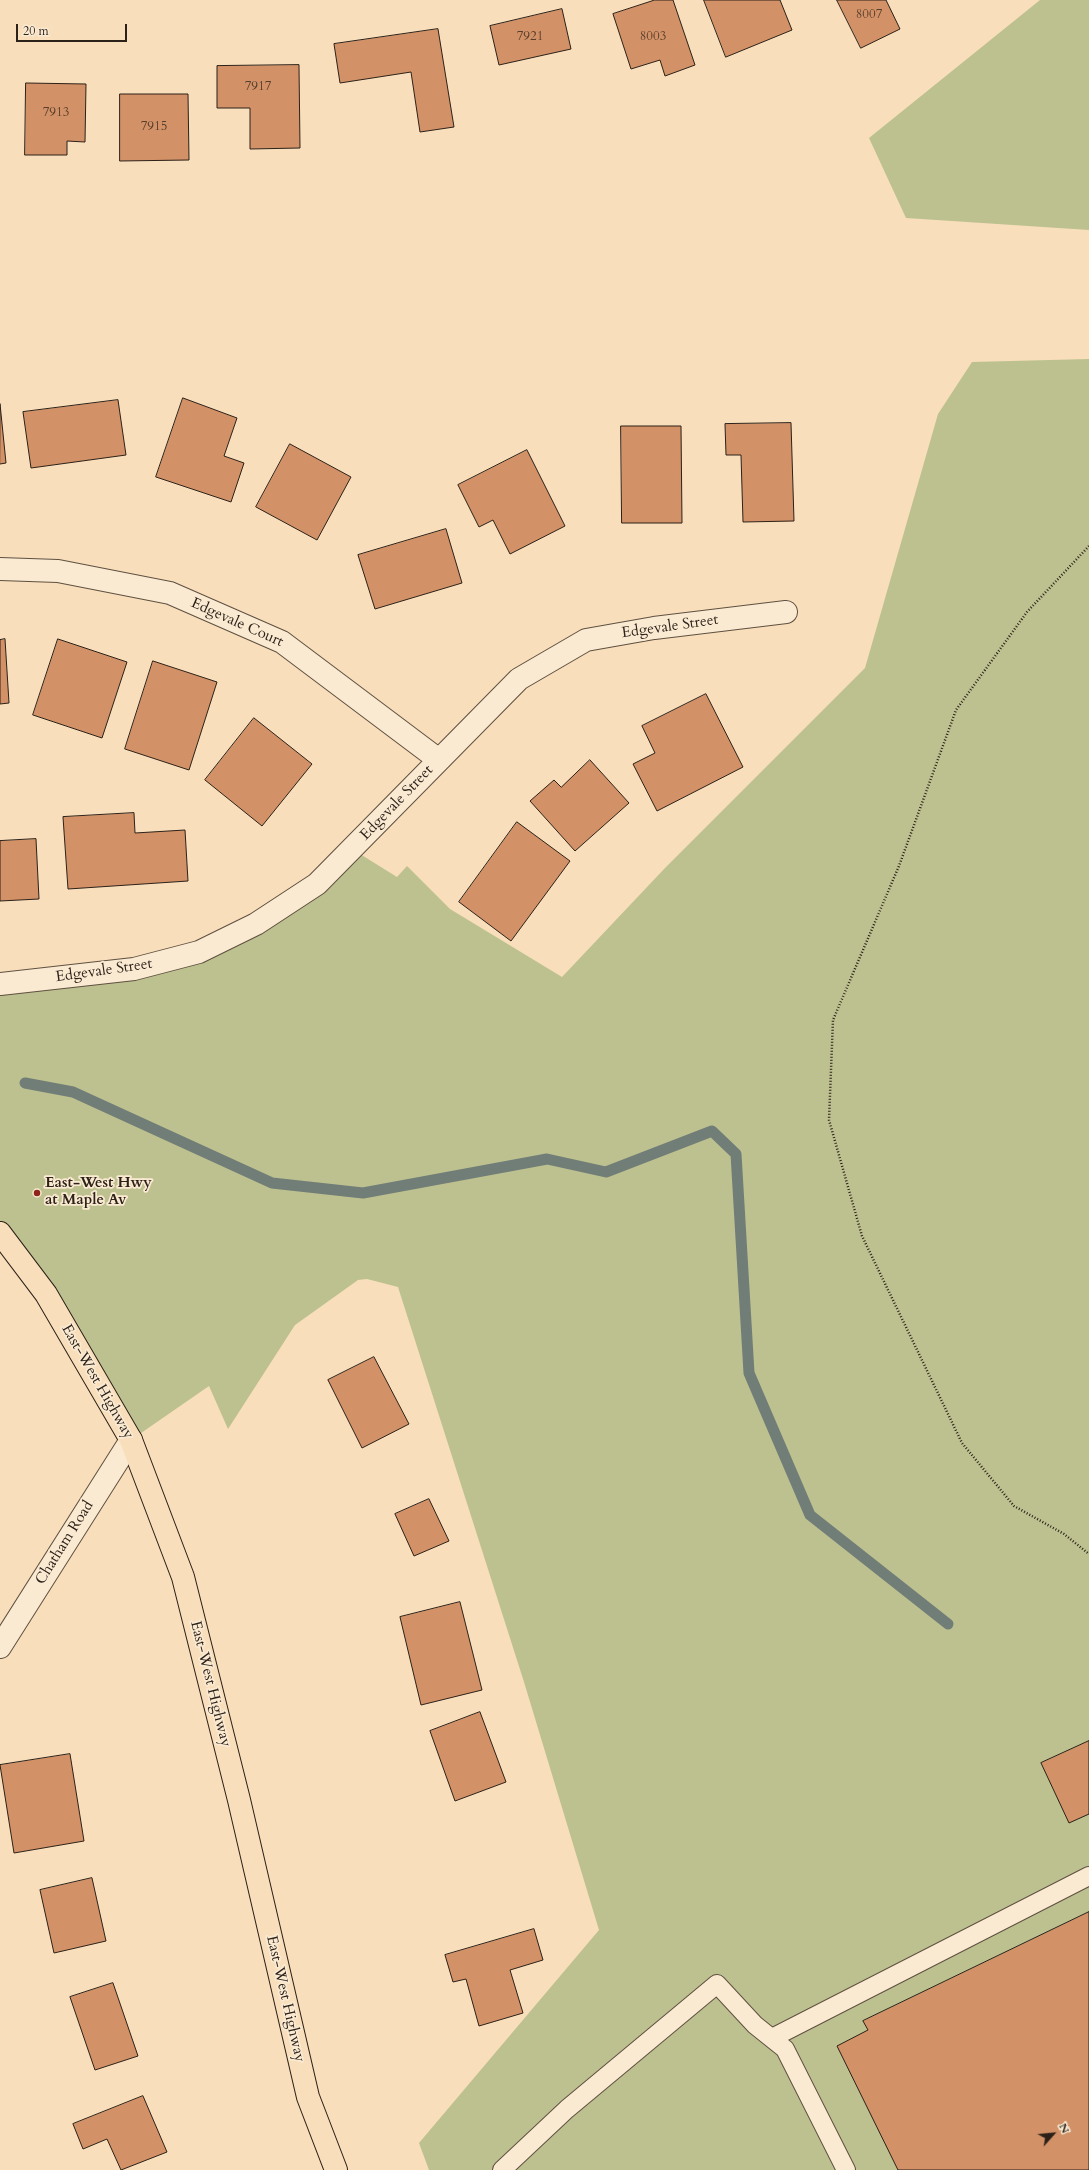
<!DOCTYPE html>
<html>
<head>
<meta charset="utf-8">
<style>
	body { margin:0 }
	#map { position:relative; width:1089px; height:2170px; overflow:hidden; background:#f8deba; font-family:Cardo,serif }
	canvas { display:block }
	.north { position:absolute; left:1033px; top:2114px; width:40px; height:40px; -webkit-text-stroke:3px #faead2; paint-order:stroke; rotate:63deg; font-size:11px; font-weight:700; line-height:16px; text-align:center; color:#2c2119 }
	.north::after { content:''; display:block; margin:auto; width:14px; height:18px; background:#2c2119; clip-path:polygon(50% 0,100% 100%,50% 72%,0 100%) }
	.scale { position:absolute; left:16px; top:24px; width:111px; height:18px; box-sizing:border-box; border:2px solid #2c2119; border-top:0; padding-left:5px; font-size:12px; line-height:14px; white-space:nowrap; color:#2c2119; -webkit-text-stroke:3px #faead2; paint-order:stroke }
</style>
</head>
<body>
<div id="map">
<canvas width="1089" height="2170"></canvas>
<div class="north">N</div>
<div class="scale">20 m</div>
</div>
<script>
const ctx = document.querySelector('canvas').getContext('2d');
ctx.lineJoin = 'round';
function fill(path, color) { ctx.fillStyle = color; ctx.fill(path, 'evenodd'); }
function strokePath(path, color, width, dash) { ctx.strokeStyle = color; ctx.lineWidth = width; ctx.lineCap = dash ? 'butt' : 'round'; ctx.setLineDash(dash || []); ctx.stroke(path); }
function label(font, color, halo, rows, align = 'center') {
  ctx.font = font + ' Cardo,serif'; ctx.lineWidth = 3.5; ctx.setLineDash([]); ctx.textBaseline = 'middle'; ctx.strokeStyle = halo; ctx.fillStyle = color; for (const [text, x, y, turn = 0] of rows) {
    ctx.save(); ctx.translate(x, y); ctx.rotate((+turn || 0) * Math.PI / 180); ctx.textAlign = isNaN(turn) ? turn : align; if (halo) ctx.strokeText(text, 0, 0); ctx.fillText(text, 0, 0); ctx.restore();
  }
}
const green = new Path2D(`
	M1040,0h49v230l-183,-12 -37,-80z
	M1089,359v1811h-660l-10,-27 180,-213 -75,-248 -126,-395 -31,-8 -9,1 -63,45 -67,104 -19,-43 -78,54 -131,-207v-249l199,-32 153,-103 45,28 10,-11 43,43 112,68 103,-109 200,-200 73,-254 34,-52z`);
const stream = new Path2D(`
	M25,1083l48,9 199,91 91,10 184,-34 59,13 106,-41 24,23 13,219 61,142 138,109`);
const building = new Path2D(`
	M655,0h18l22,65 -30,11 -5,-16 -29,9 -18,-55z
	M704,0h76l12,30 -66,27z
	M837,0h49l14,29 -39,19z
	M562,9l9,40 -72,16 -9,-39z
	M438,29l16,98 -34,5 -9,-60 -71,11 -6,-39z
	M299,65l1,83 -50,1v-41h-33v-42z
	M26,83l60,1 -1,58 -18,-1v14h-42z
	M120,94h68l1,66 -69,1z
	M183,398l54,20 -13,38 20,7 -13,39 -75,-25z
	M118,400l8,55 -95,13 -8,-56z
	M0,404l6,59 -6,1z
	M791,423l3,98 -51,1 -2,-67h-15l-1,-31z
	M621,426h60l1,97h-60z
	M290,444l61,33 -34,63 -61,-33z
	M527,450l38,76 -55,28 -17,-34 -14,7 -21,-42z
	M446,529l16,54 -87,26 -17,-54z
	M5,639l4,64 -9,1v-64z
	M58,639l69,23 -25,76 -69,-23z
	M153,661l64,21 -28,88 -64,-21z
	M706,694l37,73 -86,44 -24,-47 22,-11 -13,-27z
	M254,718l58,46 -50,62 -57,-46z
	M590,760l39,43 -54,48 -45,-50 24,-21 7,7z
	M134,813l1,20 50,-3 3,51 -120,8 -5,-72z
	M517,822l53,39 -59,80 -52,-39z
	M36,839l3,60 -39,2v-60z
	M374,1357l35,67 -47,24 -34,-68z
	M429,1499l20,42 -35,15 -19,-42z
	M460,1602l22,88 -61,15 -21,-88z
	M480,1712l26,70 -51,19 -25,-70z
	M1089,1741v73l-20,9 -28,-60z
	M70,1754l14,87 -70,12 -14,-88z
	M92,1878l14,63 -52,12 -14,-63z
	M1089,1912v258h-191l-61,-124 31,-16 -5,-9z
	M534,1929l9,31 -33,10 13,43 -44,13 -13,-47 -13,3 -8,-27z
	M113,1983l25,73 -43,14 -25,-73z
	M143,2096l24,56 -46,18 -14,-31 -24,10 -10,-25z`);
const path = new Path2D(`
	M1089,546l-62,66 -71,98 -57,156 -66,154 -4,100 33,116 100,207 52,63 50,28 25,20`);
const lane = new Path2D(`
	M772,2038l317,-162
	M502,2170l65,-61 150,-125 38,41 30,24 61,121`);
const street = new Path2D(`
	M0,569l58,2 112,22 112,49 157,118
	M0,984l134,-15 65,-17 57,-28 61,-40 202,-205 67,-39 68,-12 132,-16
	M0,1647l131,-207`);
const primary = new Path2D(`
	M0,1233l46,61 85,146 52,137 56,223 69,297 28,73`);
const markers = [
	[37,1193,4,"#8f2418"]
];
const numberNames = [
	["8007",869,15],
	["7921",530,37],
	["8003",653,37],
	["7917",258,87],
	["7913",56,113],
	["7915",154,127]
];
const streetNames = [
	["Edgevale Court",237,623,24],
	["Edgevale Street",670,627,-8],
	["Edgevale Street",397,803,-46],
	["Edgevale Street",104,971,-8],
	["East-West Highway",97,1382,60],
	["Chatham Road",65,1543,-58],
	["East-West Highway",210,1684,76],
	["East-West Highway",285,1999,77]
];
const poiNames = [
	["East-West Hwy",45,1184],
	["at Maple Av",45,1201]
];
fill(green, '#bdc190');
strokePath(stream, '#717d77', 11);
fill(building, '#d29166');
strokePath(building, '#2c2119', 1);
strokePath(lane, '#5f5041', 20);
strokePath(street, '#5f5041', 24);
strokePath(primary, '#2c2119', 24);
strokePath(path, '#2c2119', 2.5, [1, 2]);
strokePath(lane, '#faead2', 18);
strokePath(street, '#faead2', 22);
strokePath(primary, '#f8deba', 22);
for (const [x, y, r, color] of markers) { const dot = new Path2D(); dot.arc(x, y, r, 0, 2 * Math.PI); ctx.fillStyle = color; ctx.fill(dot); strokePath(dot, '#faead2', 1.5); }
label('13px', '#563d2c', null, numberNames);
label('15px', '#2c2119', '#faead2', streetNames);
label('bold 15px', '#2c2119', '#faead2', poiNames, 'left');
</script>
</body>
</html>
